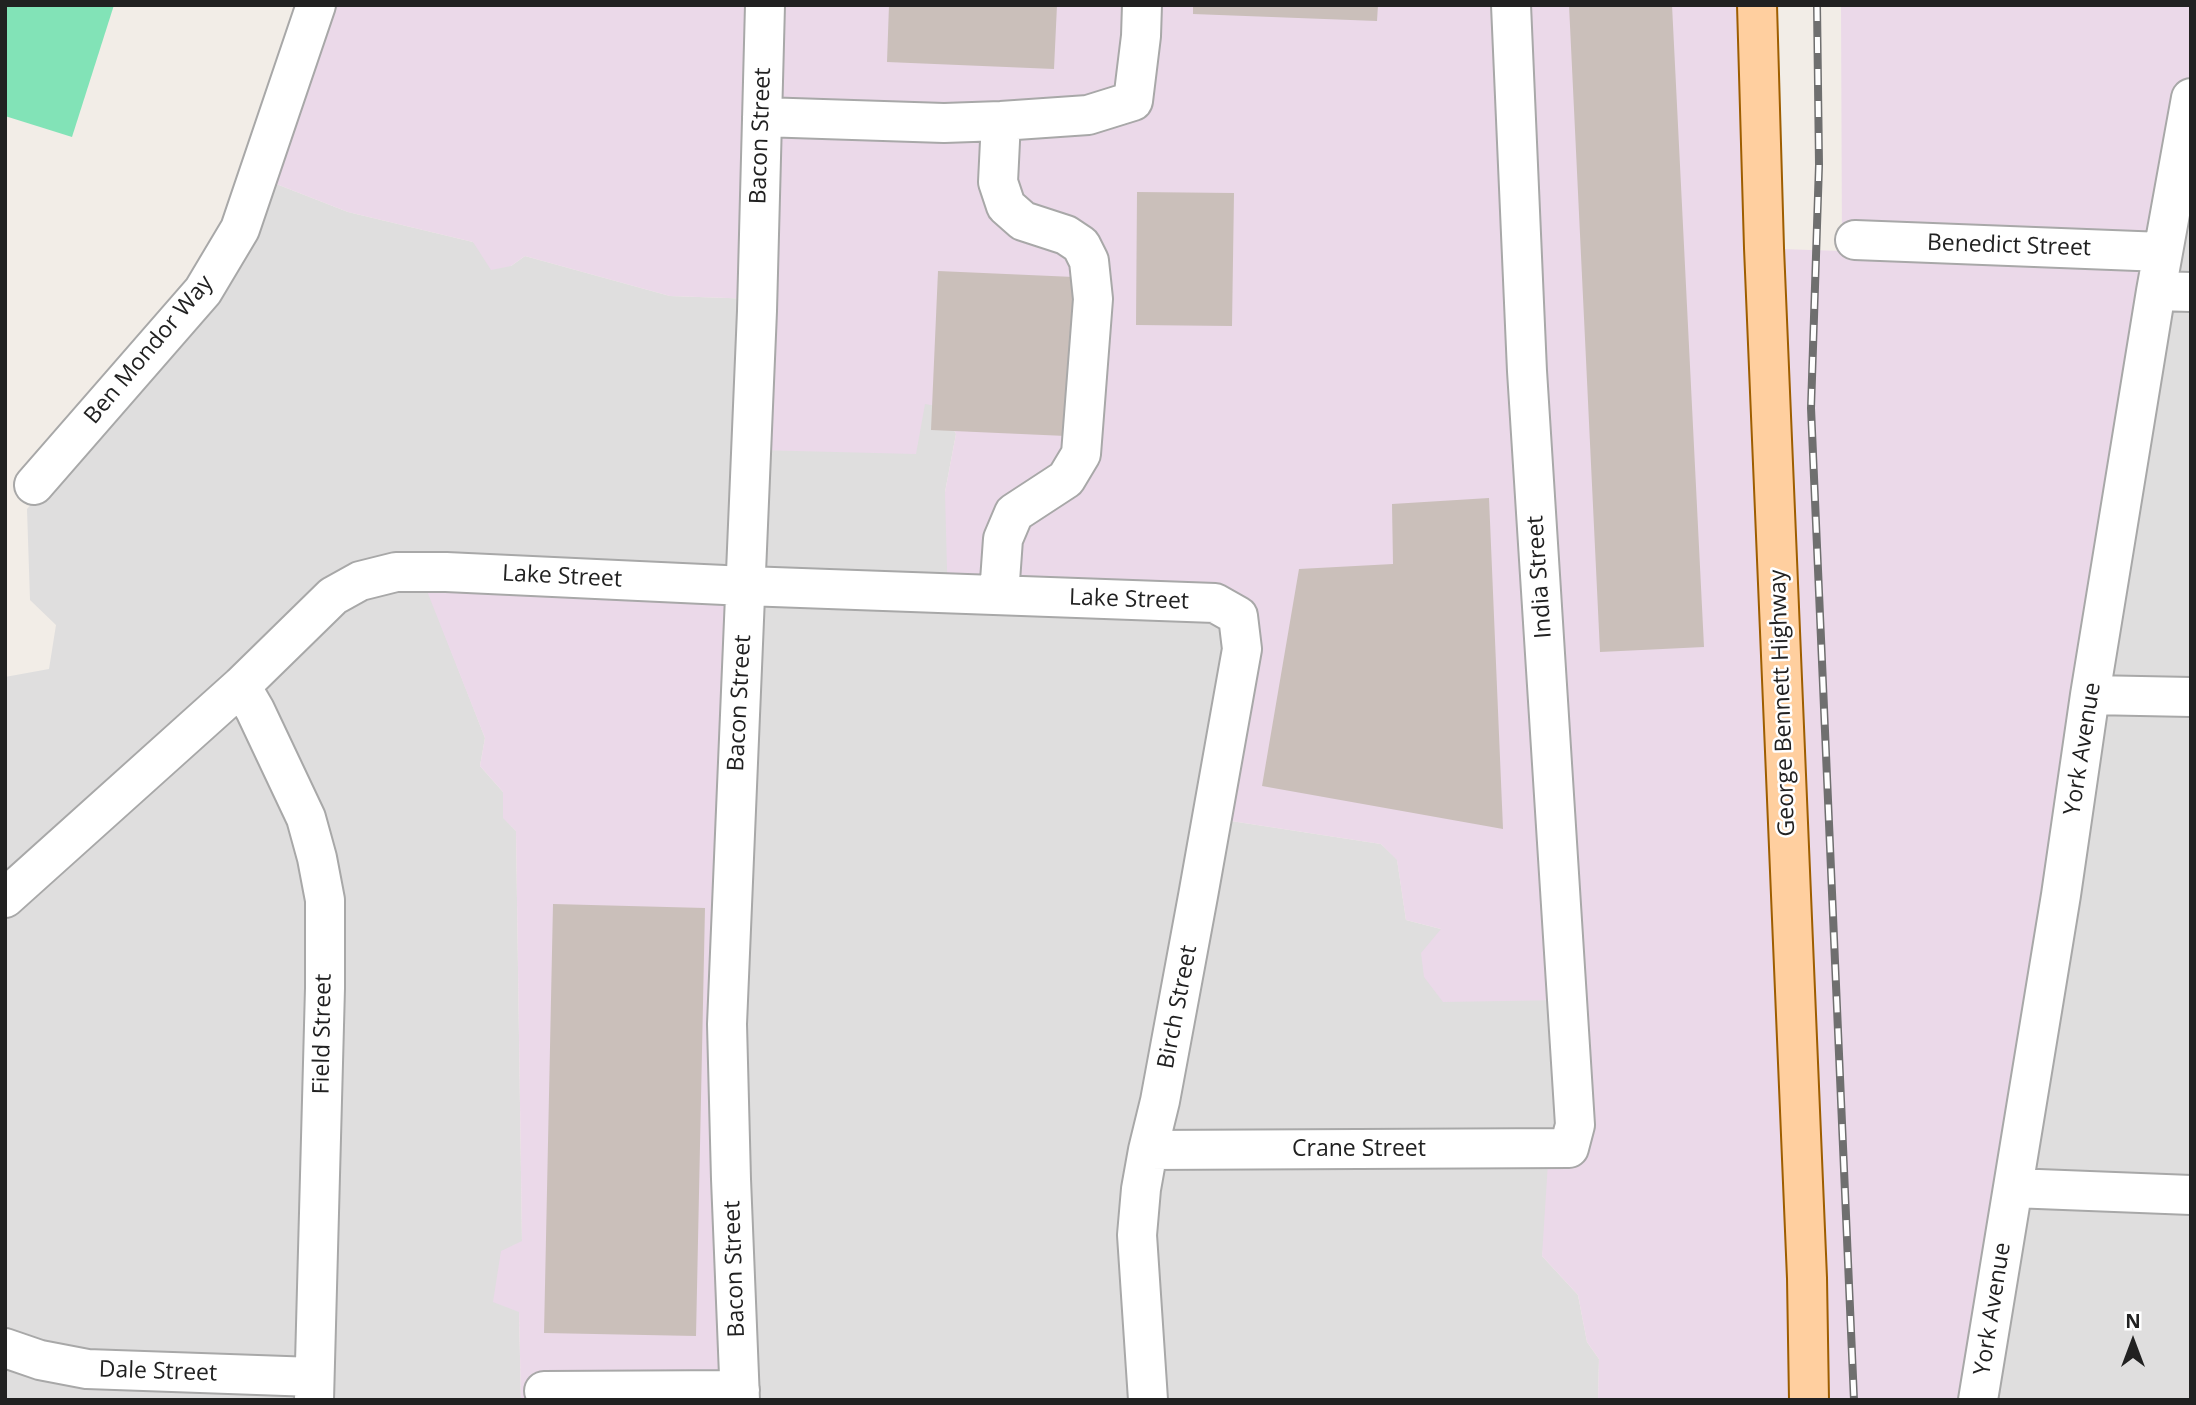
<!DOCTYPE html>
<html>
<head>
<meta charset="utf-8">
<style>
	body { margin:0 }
	#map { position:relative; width:2196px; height:1405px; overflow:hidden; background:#f2ede7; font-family:"Open Sans",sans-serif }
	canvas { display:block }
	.frame { position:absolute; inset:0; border:7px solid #212121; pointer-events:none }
	.north { position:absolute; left:2098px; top:1307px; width:70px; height:70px; -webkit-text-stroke:5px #fff; paint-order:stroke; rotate:0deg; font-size:19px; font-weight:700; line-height:28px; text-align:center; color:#212121 }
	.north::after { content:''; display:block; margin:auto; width:24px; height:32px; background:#212121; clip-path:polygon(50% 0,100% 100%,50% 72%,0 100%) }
</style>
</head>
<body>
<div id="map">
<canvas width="2196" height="1405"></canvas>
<div class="frame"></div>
<div class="north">N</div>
</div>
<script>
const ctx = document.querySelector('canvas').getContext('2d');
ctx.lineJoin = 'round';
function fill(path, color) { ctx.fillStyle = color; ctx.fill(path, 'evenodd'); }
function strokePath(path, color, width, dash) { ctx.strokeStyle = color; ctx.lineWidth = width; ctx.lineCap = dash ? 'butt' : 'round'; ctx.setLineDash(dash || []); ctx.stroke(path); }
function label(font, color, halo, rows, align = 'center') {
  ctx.font = font + ' "Open Sans",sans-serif'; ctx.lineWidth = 5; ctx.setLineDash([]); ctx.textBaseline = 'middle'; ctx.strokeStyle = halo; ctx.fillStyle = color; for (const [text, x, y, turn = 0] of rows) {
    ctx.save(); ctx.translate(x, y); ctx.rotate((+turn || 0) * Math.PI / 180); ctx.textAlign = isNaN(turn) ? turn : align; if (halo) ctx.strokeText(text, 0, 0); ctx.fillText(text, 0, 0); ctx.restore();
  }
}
const residential = new Path2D(`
	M2191,143v1257h-204z
	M266,180l82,32 125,30 38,24 14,-10 145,40 87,3 168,104 17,4 14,27 -11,58 293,127 -7,202 150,23 16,15 9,61 35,9 125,71 6,69 -30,187 36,39 9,47 12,17 -1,41h-860l-7,-159 -303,-650 57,147 -5,28 23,26v25l13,14 6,410 -3,71 2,88h-516v-723l44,-8 7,-44 -26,-25 -3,-91 189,-216z`);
const industrial = new Path2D(`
	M318,5h1439l23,244 62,2 -1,-246h350v138l-204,1257h-389l1,-41 -12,-17 -9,-47 -36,-39 6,-93 26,-10 -8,-153 -123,2 -19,-25 -3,-24 20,-24 -35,-9 -9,-60 -16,-16 -150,-23 -4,-6 11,-196 -290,-12 -3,-115 11,-58 -14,-27 -17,-3 -9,50 -161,-4 2,-151 -87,-3 -145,-40 -14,10 -20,4 -18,-28 -125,-30 -82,-32z
	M489,589l256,13 -7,798h-217l-2,-88 -26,-10 8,-51 21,-10 -6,-410 -13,-13v-26l-23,-26 5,-28 -58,-147z`);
const pitch = new Path2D(`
	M5,5h109l-42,132 -67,-21z`);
const building = new Path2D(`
	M889,5h168l-3,64 -167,-7z
	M1193,5h185l-1,16 -184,-7z
	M1569,5h103l32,642 -104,5z
	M1137,192l97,1 -2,133 -96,-1z
	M938,271l136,6 -8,159 -135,-6z
	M1489,498l14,331 -241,-43 37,-217 94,-5 -1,-60z
	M553,904l152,4 -9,428 -152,-3z`);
const minor = new Path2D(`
	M762,117l182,6 57,-2 87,-6 45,-14 8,-65 1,-31
	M1855,240l308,12
	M2156,291l35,1
	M34,485l169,-194 37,-62 76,-224
	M999,595l4,-56 11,-26 52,-34 15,-25 12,-155 -4,-38 -8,-16 -15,-10 -43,-14 -17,-15 -8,-24 3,-61
	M241,686l14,24 51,108 11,40 8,42v88l-11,412
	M2090,695l101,2
	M5,898l236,-212 92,-90 27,-15 36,-9h50l300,14 469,17 23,13 4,33 -44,247 -38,205 -12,49 -7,39 -4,46 11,165
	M1148,1150l421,-2 6,-23 -48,-754 -16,-366
	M2013,1188l178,7
	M5,1348l35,12 47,9 227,8
	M544,1391l196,-1
	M740,1400l-9,-221 -4,-155 30,-713 8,-306
	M1978,1400l83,-505 29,-200 66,-404 35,-193`);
const major = new Path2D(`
	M1757,5l7,243 43,1030 2,122`);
const rail = new Path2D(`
	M1817,5l2,160 -8,243 43,992`);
const streetNames = [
	["Bacon Street",761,136,-88],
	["Benedict Street",2009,246,2],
	["Ben Mondor Way",149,350,-50],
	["Lake Street",562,577,3],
	["India Street",1540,577,-94],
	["Lake Street",1129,600,2],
	["Bacon Street",740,703,-87],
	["George Bennett Highway",1783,703,-92],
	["York Avenue",2083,749,-81],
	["Birch Street",1178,1007,-79],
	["Field Street",323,1034,-89],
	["Crane Street",1359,1149],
	["Bacon Street",735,1269,-92],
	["York Avenue",1993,1309,-81],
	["Dale Street",158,1372,2]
];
fill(residential, '#dfdede');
fill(industrial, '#ebd9e9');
fill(pitch, '#82e3b7');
fill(building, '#cabfba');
strokePath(minor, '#a8a8a8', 42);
strokePath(major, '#9e5e00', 42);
strokePath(minor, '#fff', 38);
strokePath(major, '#ffcf9f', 38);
strokePath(rail, '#6f6f6f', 8);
strokePath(rail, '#fff', 5, [16]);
label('23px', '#212121', '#fff', streetNames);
</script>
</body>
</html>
